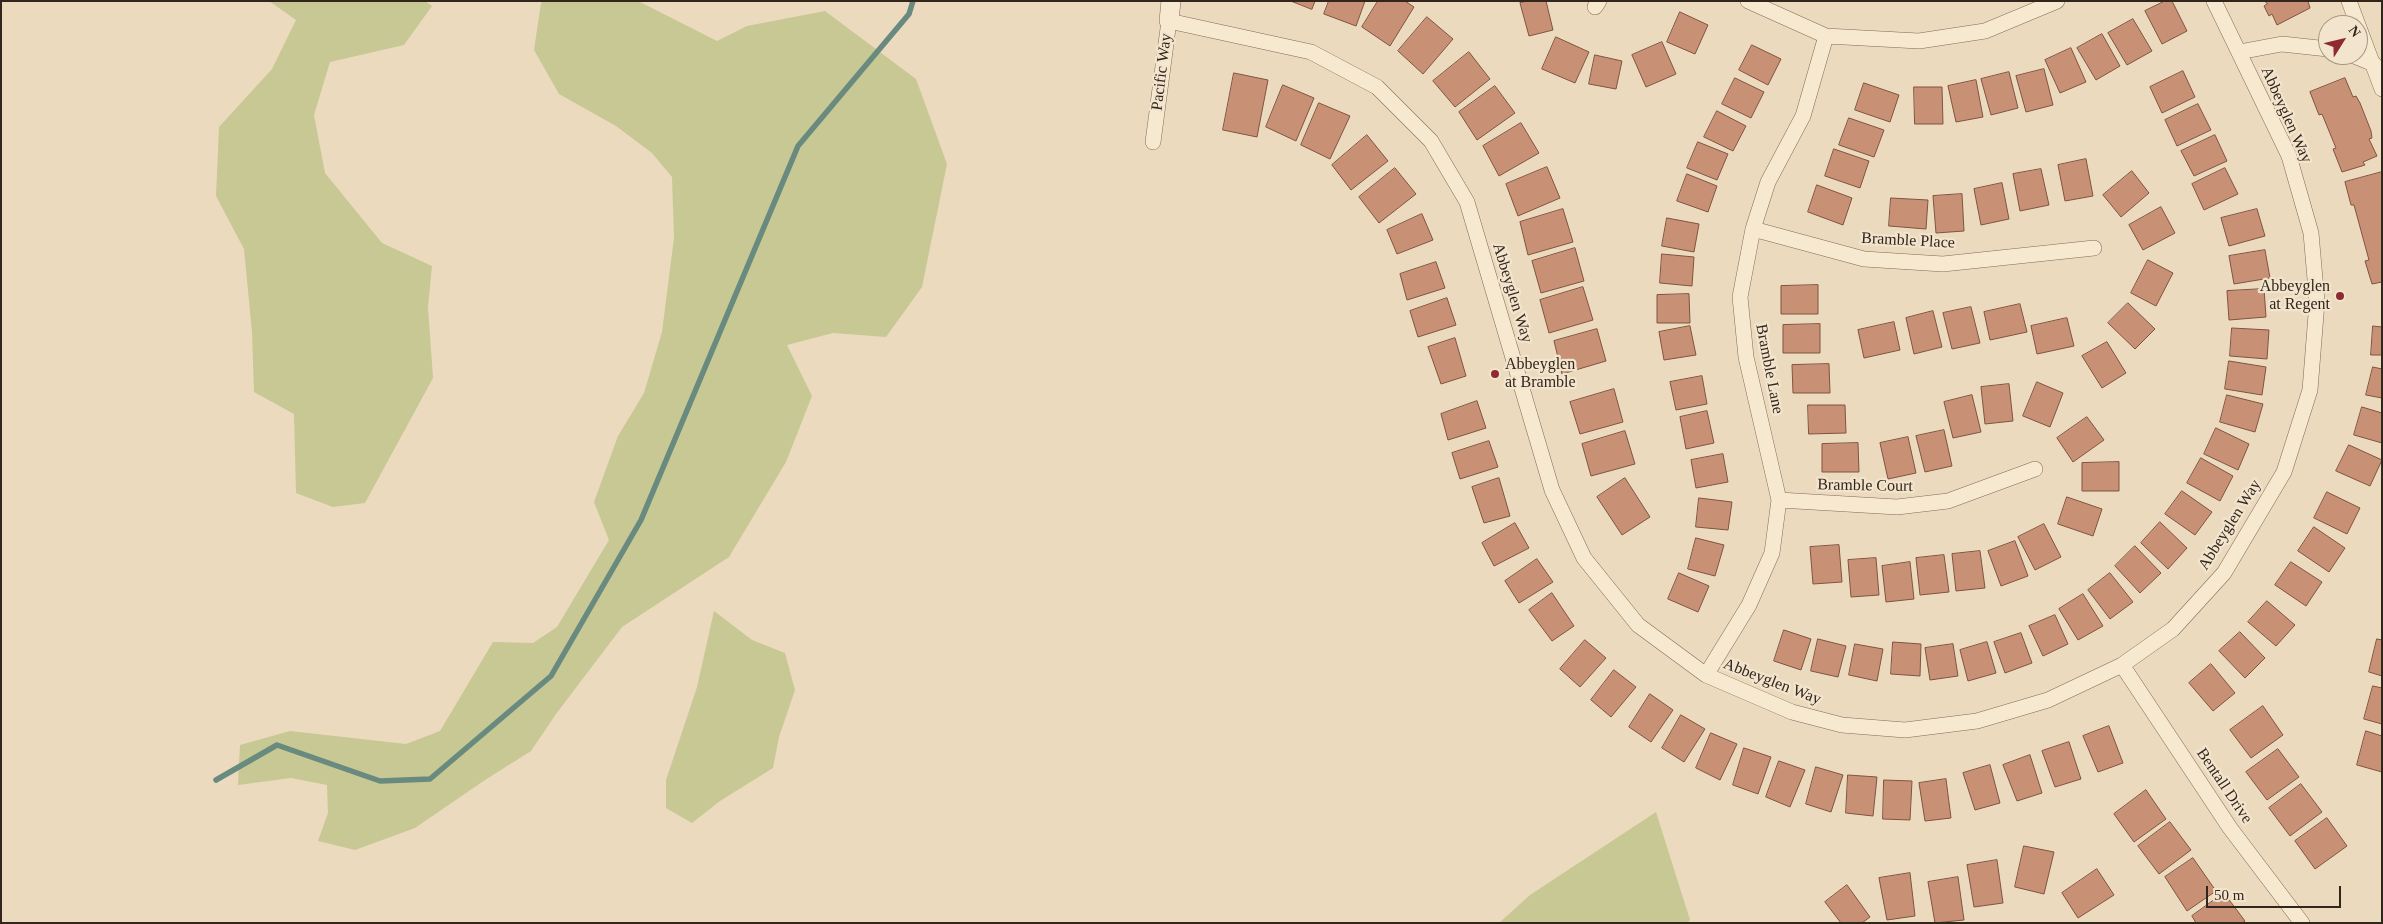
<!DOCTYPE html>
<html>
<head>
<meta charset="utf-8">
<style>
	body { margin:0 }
	#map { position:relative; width:2383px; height:924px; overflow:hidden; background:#ebdabe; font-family:"Times New Roman",serif }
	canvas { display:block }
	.frame { position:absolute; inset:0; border:2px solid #32251c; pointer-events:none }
	.north { position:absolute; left:2318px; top:15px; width:50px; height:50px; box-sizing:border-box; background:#f3e5cd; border:1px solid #a69886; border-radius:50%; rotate:54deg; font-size:14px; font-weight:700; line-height:20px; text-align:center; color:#32251c }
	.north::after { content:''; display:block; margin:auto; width:18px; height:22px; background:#8f2a33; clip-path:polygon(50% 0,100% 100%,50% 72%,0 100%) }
	.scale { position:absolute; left:2206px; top:886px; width:135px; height:22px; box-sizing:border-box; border:2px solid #32251c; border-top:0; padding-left:6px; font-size:15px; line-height:18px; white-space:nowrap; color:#32251c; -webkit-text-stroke:4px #f3e5cd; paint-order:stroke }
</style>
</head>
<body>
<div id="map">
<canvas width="2383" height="924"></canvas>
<div class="frame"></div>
<div class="north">N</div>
<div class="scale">50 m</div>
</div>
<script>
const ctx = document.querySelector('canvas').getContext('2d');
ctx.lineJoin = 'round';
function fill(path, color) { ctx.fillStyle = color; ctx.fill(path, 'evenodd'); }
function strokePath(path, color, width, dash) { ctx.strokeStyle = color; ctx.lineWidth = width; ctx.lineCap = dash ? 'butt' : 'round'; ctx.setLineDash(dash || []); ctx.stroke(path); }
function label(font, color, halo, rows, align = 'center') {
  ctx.font = font + ' "Times New Roman",serif'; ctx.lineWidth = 4.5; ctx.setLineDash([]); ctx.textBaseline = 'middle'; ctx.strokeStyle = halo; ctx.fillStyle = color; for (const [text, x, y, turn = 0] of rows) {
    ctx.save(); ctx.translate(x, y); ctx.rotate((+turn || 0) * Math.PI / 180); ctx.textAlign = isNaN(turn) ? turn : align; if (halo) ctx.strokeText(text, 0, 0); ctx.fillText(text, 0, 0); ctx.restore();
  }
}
const green = new Path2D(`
	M269,1h156l7,5 -28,39 -74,17 -16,53 11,58 57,70 50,23 -4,41 5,71 -68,125 -32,4 -37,-14 -2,-79 -40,-22 -2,-60 -8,-83 -28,-53 3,-69 53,-58 24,-49z
	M544,1h94l79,40 30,-15 78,-15 91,68 31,85 -25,123 -36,50 -53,-4 -46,12 25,51 -26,66 -57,95 -107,70 -66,87 -25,37 -46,29 -70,48 -60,22 -37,-9 10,-28 -1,-28 -36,-7 -53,7 2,-40 50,-14 116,13 34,-13 53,-89 40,1 24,-16 52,-87 -15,-38 24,-66 26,-43 18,-61 12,-94 -2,-61 -20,-24 -36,-27 -57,-32 -25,-44 7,-47z
	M714,611l38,29 33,13 10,37 -16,47 -6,31 -53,33 -28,22 -26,-15v-28l31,-93z
	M1656,812l34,108 -3,3h-188l31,-28z`);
const stream = new Path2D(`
	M216,780l61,-35 103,36 50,-2 121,-103 90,-156 157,-374 111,-132 4,-13`);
const building = new Path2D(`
	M1291,1h24l-3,8z
	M1329,1h36l-9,25 -32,-12z
	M1378,1h27l9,6 -24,39 -28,-19z
	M1528,1h18l7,29 -24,6 -9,-33z
	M2165,1h7l15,30 -25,13 -17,-33z
	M2265,1h43l2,7 -33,17 -5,-11 -3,2 -5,-10 3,-2z
	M1680,12l28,13 -13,29 -28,-12z
	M1427,17l26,22 -30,35 -25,-23z
	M2133,19l19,32 -25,14 -19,-32z
	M2102,34l18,32 -24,14 -19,-32z
	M1556,37l33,15 -14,31 -33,-14z
	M1662,42l14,32 -30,13 -14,-32z
	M1752,45l29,14 -13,26 -29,-15z
	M2071,48l15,34 -26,11 -15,-33z
	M1469,52l21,27 -35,28 -22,-26z
	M1595,55l27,6 -6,28 -27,-5z
	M2044,69l9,36 -27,7 -10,-36z
	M2183,71l12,26 -33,16 -12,-26z
	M2009,72l9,36 -27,7 -10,-36z
	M1234,73l34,7 -11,57 -34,-7z
	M1735,78l29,14 -13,26 -29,-14z
	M2345,78l8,19 3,-1 4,7 11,28 1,7 -3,1 8,17 -14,6 2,3 -23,7 -9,-23 3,-1 -14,-34 -3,1 -9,-23z
	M1976,80l7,37 -27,5 -8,-36z
	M1864,83l35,12 -9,27 -35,-12z
	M1283,85l31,13 -18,43 -30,-14z
	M1495,86l20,27 -38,27 -18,-28z
	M1914,87h28l1,37h-28z
	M1319,103l31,13 -20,43 -29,-14z
	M2198,104l13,26 -34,16 -12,-26z
	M1717,111l29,15 -13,25 -29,-14z
	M1849,118l35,12 -10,27 -35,-12z
	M1521,123l18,30 -40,23 -16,-30z
	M1367,135l21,26 -37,29 -19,-25z
	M2215,135l12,26 -33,15 -13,-25z
	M1698,142l30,12 -11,26 -30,-12z
	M1834,149l35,12 -9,27 -35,-12z
	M2086,159l7,37 -28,5 -7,-36z
	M1547,167l13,31 -42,18 -12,-32z
	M1395,168l21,26 -37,29 -20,-26z
	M2225,168l13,26 -34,16 -12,-26z
	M2041,169l8,36 -29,6 -7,-37z
	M2132,171l17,22 -28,24 -18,-22z
	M2382,172v110l-10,2 -7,-23 4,-1 -15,-55h-3l-6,-23z
	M1687,174l30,12 -9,26 -31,-11z
	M2002,183l7,36 -28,6 -7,-36z
	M1817,185l35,13 -9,27 -35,-13z
	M1962,194l2,37 -28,2 -3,-37z
	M1891,198l37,2 -2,29 -37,-3z
	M2161,207l14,26 -32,17 -14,-25z
	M1563,209l10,33 -45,13 -8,-33z
	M2257,209l8,27 -36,10 -8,-28z
	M1422,214l11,26 -36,14 -10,-24z
	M1667,218l32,6 -5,28 -32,-6z
	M1575,248l9,33 -43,12 -9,-32z
	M2265,250l5,28 -36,6 -5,-28z
	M1662,254l32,3 -2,29 -32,-3z
	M2148,260l25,13 -17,33 -25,-13z
	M1436,262l9,26 -38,12 -7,-26z
	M1818,285v29h-37v-28z
	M1583,287l10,33 -44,13 -9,-33z
	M2264,289l2,28 -37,3 -2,-29z
	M1689,294l1,29h-33v-28z
	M1447,298l9,27 -38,12 -8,-26z
	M2128,303l27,26 -20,20 -27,-26z
	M2020,304l7,28 -37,8 -6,-28z
	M1971,307l9,36 -28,6 -9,-36z
	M1933,311l9,36 -28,7 -8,-36z
	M2067,318l7,28 -37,8 -6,-28z
	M1894,322l6,28 -36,8 -6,-28z
	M1820,324v29h-37v-28z
	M1690,326l6,29 -32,5 -5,-28z
	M2373,326l9,1v28h-11z
	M2232,328l37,2 -2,29 -37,-3z
	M1597,329l9,32 -44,13 -8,-33z
	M1455,338l11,38 -25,8 -13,-37z
	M2107,342l19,31 -24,15 -20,-32z
	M2229,361l37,6 -4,28 -37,-6z
	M1829,364l1,29h-37l-1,-28z
	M2373,367l9,2v29l-16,-3z
	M1702,376l5,28 -31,6 -6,-28z
	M2037,382l26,11 -13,34 -27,-11z
	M2009,384l4,37 -28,3 -4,-37z
	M1614,389l9,33 -43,12 -10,-32z
	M1972,395l9,37 -28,6 -9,-36z
	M2227,395l36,9 -8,28 -35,-10z
	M1477,401l9,27 -38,12 -7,-26z
	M1808,405h37l1,28 -37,1z
	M2362,407l20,6v30l-28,-8z
	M1707,411l7,32 -28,6 -6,-32z
	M2087,417l17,23 -31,22 -16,-24z
	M2216,428l33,16 -11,26 -34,-16z
	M1944,430l8,36 -27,6 -9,-36z
	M1625,431l10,33 -44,12 -9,-32z
	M1908,437l8,36 -28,6 -8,-36z
	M1489,441l9,26 -38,12 -8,-26z
	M1858,443l1,29h-37v-28z
	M2349,445l33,15 -12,26 -34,-15z
	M1723,454l5,28 -32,6 -5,-28z
	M2201,458l32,18 -13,25 -33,-18z
	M2119,462v29h-37v-28z
	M1499,478l11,38 -26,7 -12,-36z
	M1625,478l25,39 -28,18 -25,-38z
	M2182,491l30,21 -17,23 -30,-21z
	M2327,492l33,16 -13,26 -33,-16z
	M2067,497l35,12 -9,27 -35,-12z
	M1699,498l33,4 -4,28 -32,-3z
	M2160,522l27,26 -19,21 -27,-26z
	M1515,523l14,25 -35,18 -12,-23z
	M2044,524l17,33 -26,13 -17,-33z
	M2314,527l31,21 -16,24 -31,-21z
	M1696,538l28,7 -9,31 -27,-7z
	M2015,541l13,35 -27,10 -13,-35z
	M1839,545l3,37 -29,2 -3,-37z
	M2135,546l26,27 -21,20 -25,-27z
	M1980,551l5,37 -29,3 -4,-37z
	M1944,555l5,37 -29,3 -4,-37z
	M1876,558l3,37 -28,2 -3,-37z
	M1537,559l16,23 -34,21 -14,-22z
	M1910,562l4,37 -28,3 -4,-36z
	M2291,562l31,20 -16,24 -31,-21z
	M1679,573l30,13 -11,26 -30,-13z
	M2110,573l23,29 -23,17 -22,-29z
	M1552,593l22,33 -22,15 -23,-31z
	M2083,594l20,32 -25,14 -19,-31z
	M2267,601l28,24 -19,21 -28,-24z
	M2055,615l13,29 -25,12 -14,-30z
	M1784,630l27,9 -10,31 -27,-9z
	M2240,632l25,26 -20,20 -26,-27z
	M2021,633l11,30 -27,10 -11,-31z
	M1818,639l28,7 -8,31 -27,-6z
	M2377,639l5,1v36l-13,-4z
	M1585,640l21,18 -26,29 -20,-18z
	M1893,642l28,2 -1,32 -29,-2z
	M1987,642l9,31 -28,8 -8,-31z
	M1855,644l28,5 -6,32 -28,-6z
	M1953,644l5,32 -28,4 -5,-32z
	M2211,664l24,29 -22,18 -24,-28z
	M1614,670l22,17 -25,30 -20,-17z
	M2373,686l9,2v36l-18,-5z
	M1650,694l23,16 -22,32 -22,-15z
	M2263,706l20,29 -32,23 -21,-28z
	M1681,715l24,14 -21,33 -22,-14z
	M2109,726l14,37 -25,9 -15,-36z
	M2366,731l16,5v36l-25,-7z
	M1711,733l26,11 -17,36 -24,-12z
	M2069,742l12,37 -26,8 -13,-36z
	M1744,748l27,9 -13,37 -25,-9z
	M2278,749l21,28 -32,23 -21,-28z
	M2030,755l12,38 -25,8 -14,-36z
	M1779,761l26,9 -15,37 -24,-10z
	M1990,765l10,38 -25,7 -12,-37z
	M1816,767l27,8 -12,37 -25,-8z
	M1848,775l29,2 -4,39 -27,-3z
	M1946,779l5,39 -26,3 -6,-38z
	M1884,780l28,1 -2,39 -27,-1z
	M2301,784l21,28 -32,24 -21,-28z
	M2146,790l20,29 -32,23 -20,-28z
	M2327,818l20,28 -32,23 -20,-28z
	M2170,822l21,28 -32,24 -21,-28z
	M2024,846l30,6 -10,42 -29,-7z
	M2193,858l23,33 -29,20 -22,-34z
	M1997,860l6,43 -29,4 -7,-42z
	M2097,869l17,26 -36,23 -16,-25z
	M1910,873l5,43 -28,4 -8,-42z
	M1958,877l6,43 -29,3 -7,-41z
	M1847,885l23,32 -8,6h-21l-16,-21z
	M2224,893l21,28 -3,2h-46l-4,-7z`);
const minor = new Path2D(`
	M1748,1l78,35 93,5 66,-10 72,-30
	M2349,1l33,88
	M1595,7l4,-6
	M2239,52l43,-8 46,5
	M2352,55l22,9 3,4
	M1153,142l16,-121 142,31 66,35 54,54 36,61 85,288 32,68 54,67 68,50 86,37 50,13 63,5 72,-9 71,-21 74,-35 51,-36 51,-56 60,-101 26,-82 7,-88 -6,-69 -22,-77 -75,-155
	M1753,229l111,30 79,5 151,-16
	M1779,500l118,7 51,-6 87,-32
	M2122,665l108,163 72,95
	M1706,675l43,-70 23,-52 7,-53 -33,-143 -6,-60 13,-68 15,-47 35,-66 23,-80`);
const tertiary = new Path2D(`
	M1169,21l2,-20`);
const markers = [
	[2340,296,5,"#8f2a33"],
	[1495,374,5,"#8f2a33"]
];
const streetNames = [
	["Pacific Way",1162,72,-83],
	["Abbeyglen Way",2286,115,66],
	["Bramble Place",1908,241,3],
	["Abbeyglen Way",1512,293,73],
	["Bramble Lane",1769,369,79],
	["Bramble Court",1865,486,1],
	["Abbeyglen Way",2230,525,-58],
	["Abbeyglen Way",1772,682,21],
	["Bentall Drive",2224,786,56]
];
const poiNames = [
	["Abbeyglen",2330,287],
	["at Regent",2330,305],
	["Abbeyglen",1505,365,"left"],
	["at Bramble",1505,383,"left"]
];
fill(green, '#c7c893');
strokePath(stream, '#698a7f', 5.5);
fill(building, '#c89175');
strokePath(building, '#80533f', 1);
strokePath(minor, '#826b58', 16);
strokePath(tertiary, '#826b58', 20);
strokePath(minor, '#f7e8d0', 15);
strokePath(tertiary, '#f7e8d0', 19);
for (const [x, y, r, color] of markers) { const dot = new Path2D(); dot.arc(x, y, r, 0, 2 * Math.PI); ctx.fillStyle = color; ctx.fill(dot); strokePath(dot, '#f3e5cd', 2); }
label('16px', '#32251c', '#f3e5cd', streetNames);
label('16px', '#32251c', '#f3e5cd', poiNames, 'right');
</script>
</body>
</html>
